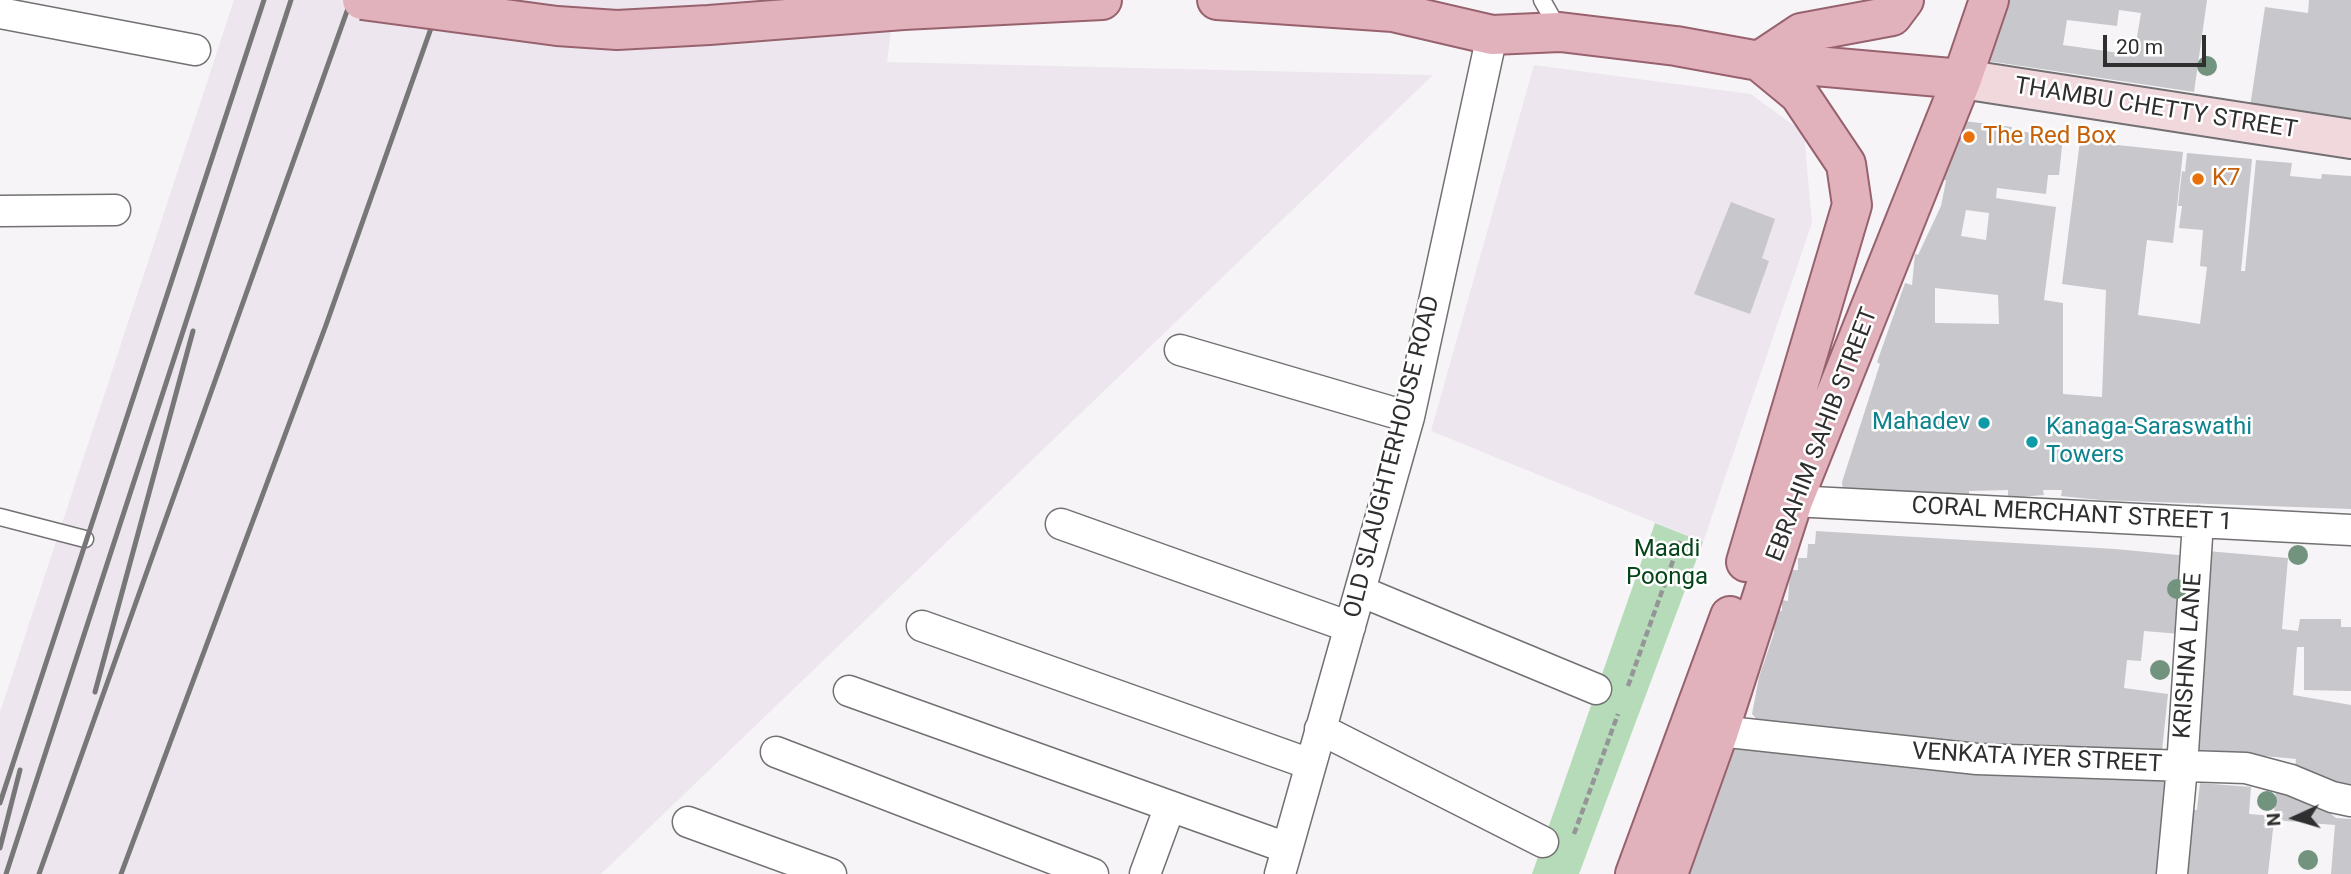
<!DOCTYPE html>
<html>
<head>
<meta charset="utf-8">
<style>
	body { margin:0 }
	#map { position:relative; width:2351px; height:874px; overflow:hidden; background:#f6f4f7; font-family:Roboto,sans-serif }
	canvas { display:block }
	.north { position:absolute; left:2260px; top:783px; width:70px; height:70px; -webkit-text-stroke:5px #fff; paint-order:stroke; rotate:266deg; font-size:19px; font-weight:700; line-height:28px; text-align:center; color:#302f30 }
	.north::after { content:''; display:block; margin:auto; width:24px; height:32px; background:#302f30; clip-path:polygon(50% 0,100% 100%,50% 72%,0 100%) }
	.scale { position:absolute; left:2103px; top:35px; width:103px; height:32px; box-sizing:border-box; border:4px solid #302f30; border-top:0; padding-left:9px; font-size:21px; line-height:24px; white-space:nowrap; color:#302f30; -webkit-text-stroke:5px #fff; paint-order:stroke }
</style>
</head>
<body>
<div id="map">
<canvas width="2351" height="874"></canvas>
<div class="north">N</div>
<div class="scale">20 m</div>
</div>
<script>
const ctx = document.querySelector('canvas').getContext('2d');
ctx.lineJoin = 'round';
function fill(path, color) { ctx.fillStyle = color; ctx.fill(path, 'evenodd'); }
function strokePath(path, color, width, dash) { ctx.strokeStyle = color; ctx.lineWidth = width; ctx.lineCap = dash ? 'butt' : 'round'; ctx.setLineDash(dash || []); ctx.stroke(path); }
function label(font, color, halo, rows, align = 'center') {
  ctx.font = font + ' Roboto,sans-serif'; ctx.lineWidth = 5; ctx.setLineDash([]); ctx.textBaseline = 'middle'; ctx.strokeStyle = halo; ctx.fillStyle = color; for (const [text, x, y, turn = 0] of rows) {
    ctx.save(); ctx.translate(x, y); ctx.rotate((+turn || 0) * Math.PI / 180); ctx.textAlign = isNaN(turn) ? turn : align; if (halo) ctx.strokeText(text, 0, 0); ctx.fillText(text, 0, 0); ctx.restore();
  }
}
const built = new Path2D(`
	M234,0h661l-8,62 546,13 -832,799h-601v-162z
	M1534,65l217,29 53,39 8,90 -109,319 -272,-111z`);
const green = new Path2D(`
	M1655,523l48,19 -124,332h-47z`);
const building = new Path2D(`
	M2009,0h198l-13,92 -206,-31zM2119,10l22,3 -7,42 -71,-10 4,-25 50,6z
	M2309,0h42v120l-101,-13 15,-100 43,6z
	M1964,121l48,6 -1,3 52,7 -4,38h-11l-2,19 -49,-6 -1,10 60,9 -12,93 19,3v91l39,3 4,-107 -44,-6 18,-143 103,11 -10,91 -26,-3 -9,75 37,5 25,4 7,-57 -7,-1 3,-36 -24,-2 3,-22h-4l4,-35 3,1 2,-19 65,6 -11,112h4l11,-111 36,3 -2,13 31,3 1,-5 29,2v333l-251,-9 -39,-4 1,-6h-19l1,5 -36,3v-8l-39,1v5l-126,-3 -1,-11 38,-118 -3,-2 28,-79 7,2 3,-31 3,1 23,-49 5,-25 -4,-3zM1966,210l23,3 -3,27 -25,-4zM1935,288l63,7 1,29 -64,-1z
	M1731,202l44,17 -13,39 7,3 -19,53 -56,-20z
	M1816,531l299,18 74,7 -8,78 -37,-3 -3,30 -14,-1 -3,28 44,6 -7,66 -44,-1 -358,-37 -7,-8 7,-37 15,-44 1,-23 7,1v-11l6,1 2,-31h8v-12h9l1,-14h7z
	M2207,551l81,7 -6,71 16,2 2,-12h41v8h10v64l-47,-1v-43h-7l-4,48 58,10v88l-56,-24 1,-10 -106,-10z
	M1732,747l447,32 -9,95h-485z
	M2200,783l51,4 -2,27 25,2 2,-30 40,16 20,16 15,1v55h-20l4,-49 -61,-5 -6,54h-91l7,-65 13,1z`);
const path = new Path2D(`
	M1628,686l52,-145
	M1574,834l44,-120`);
const lane = new Path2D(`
	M1542,0l17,30
	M0,517l85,22`);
const street = new Path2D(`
	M0,13l195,37
	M0,211l115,-1
	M1180,350l229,67
	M1793,501l558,29
	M1061,524l289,103
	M1360,591l236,98
	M922,626l388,138
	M849,691l438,157
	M1320,729l223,113
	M1719,731l258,28 269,9 45,12 41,17 19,4
	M776,752l317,122
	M688,822l143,52
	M1145,874l25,-68
	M1280,874l129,-457 83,-382
	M2172,874l10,-107 16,-245`);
const secondary = new Path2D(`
	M1962,79l389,60`);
const primary = new Path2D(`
	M1217,0l176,12 99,23 68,-3 116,14 83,15 42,-28 91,-17 12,-16
	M903,10l199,-10
	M1759,61l203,18
	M1746,562l106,-357 -6,-41 -47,-70 -40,-33
	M1635,874l95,-258
	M1668,874l51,-143 74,-230 169,-422 27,-79`);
const rail = new Path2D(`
	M95,692l98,-361
	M0,803l264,-803
	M0,848l20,-78
	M6,874l285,-874
	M39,874l312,-874
	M121,874l205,-549 115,-325`);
const primaryBridge = new Path2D(`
	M362,0l195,26 60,4 92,-5 194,-15`);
const trees = [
	[2207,66],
	[2298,555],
	[2177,589],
	[2160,670],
	[2267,801],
	[2308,860]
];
const markers = [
	[1969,137,7,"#e8710a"],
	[2198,179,7,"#e8710a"],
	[1984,423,7,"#0f9aa8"],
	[2032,442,7,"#0f9aa8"]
];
const streetNames = [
	["THAMBU CHETTY STREET",2156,109,9],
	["EBRAHIM SAHIB STREET",1823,435,-69],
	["OLD SLAUGHTERHOUSE ROAD",1393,457,-76],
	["CORAL MERCHANT STREET 1",2072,515,3],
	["KRISHNA LANE",2189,656,-86],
	["VENKATA IYER STREET",2037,759,3]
];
const foodNames = [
	["The Red Box",1983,137],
	["K7",2212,179]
];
const cultureNames = [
	["Mahadev",1970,423],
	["Kanaga-Saraswathi",2046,428,"left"],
	["Towers",2046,456,"left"]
];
const parkNames = [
	["Maadi",1667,550],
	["Poonga",1667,578]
];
fill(built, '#eee6ef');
fill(green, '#b5dbb9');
fill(building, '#c8c7cb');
strokePath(lane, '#727072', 19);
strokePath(street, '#727072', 33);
strokePath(secondary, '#727072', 42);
strokePath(primary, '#97626e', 42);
strokePath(path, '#959496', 4.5, [7, 3.5]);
strokePath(lane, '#fff', 16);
strokePath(street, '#fff', 30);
strokePath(secondary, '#f1d8dd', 38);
strokePath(primary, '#e2b2bc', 38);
strokePath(rail, '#787778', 5);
strokePath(primaryBridge, '#97626e', 42, []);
strokePath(primaryBridge, '#e2b2bc', 38);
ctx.fillStyle = '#72937d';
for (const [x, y] of trees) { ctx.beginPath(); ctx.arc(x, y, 10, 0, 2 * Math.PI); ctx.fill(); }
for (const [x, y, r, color] of markers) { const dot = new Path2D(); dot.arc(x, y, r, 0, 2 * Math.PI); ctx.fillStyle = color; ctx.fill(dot); strokePath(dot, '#fff', 2.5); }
label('24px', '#302f30', '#fff', streetNames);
label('24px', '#c56008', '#fff', foodNames, 'left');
label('24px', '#0d838f', '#fff', cultureNames, 'right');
label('24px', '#064419', '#fff', parkNames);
</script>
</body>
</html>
